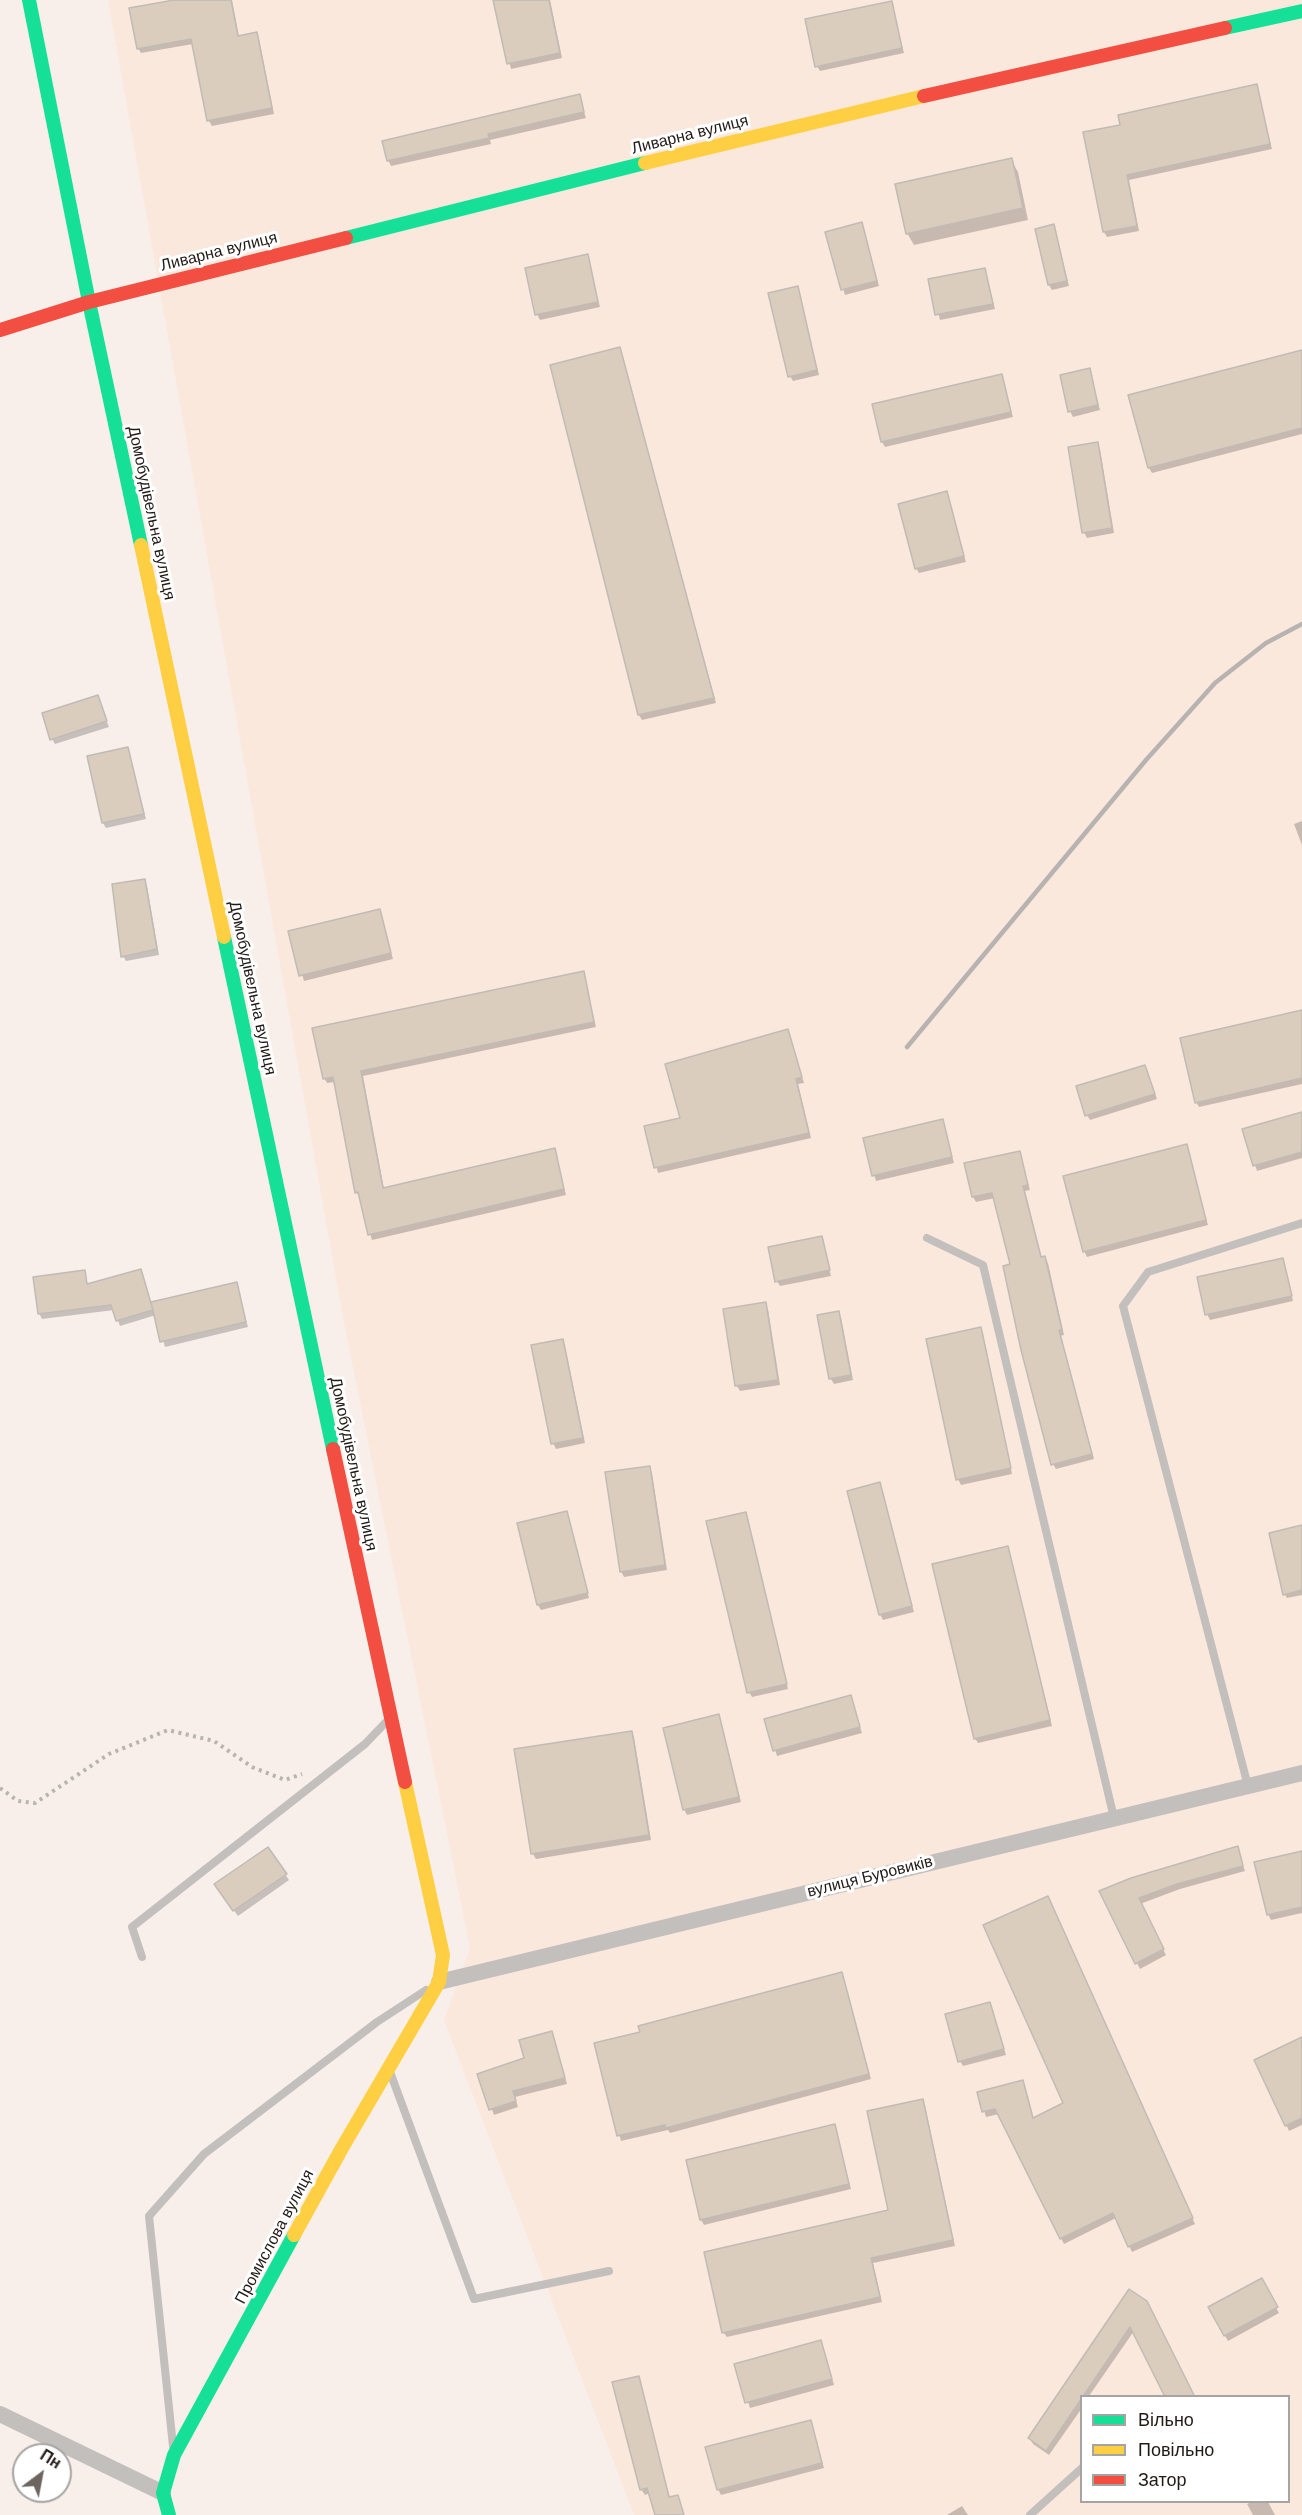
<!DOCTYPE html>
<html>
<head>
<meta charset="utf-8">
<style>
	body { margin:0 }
	#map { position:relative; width:1302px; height:2515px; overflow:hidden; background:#f8efea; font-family:Helvetica,sans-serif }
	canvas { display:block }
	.legend { position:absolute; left:1080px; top:2395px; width:210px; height:108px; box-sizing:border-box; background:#fff; border:2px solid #a6a4a2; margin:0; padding:8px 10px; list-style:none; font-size:18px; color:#211b16 }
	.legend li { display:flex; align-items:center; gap:12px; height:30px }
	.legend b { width:30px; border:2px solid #a6a4a2 }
	.north { position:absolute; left:12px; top:2443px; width:60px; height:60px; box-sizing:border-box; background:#fff; border:2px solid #a6a4a2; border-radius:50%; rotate:32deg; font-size:16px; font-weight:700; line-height:24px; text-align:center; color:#211b16 }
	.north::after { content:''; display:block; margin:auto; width:21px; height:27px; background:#6c6560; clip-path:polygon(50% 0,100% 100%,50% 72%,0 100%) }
</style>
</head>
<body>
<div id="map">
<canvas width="1302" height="2515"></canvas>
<ul class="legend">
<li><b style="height:8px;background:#16e098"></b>Вільно</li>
<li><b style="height:8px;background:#ffcf43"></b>Повільно</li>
<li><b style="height:8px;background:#f24e42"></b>Затор</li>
</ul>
<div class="north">Пн</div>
</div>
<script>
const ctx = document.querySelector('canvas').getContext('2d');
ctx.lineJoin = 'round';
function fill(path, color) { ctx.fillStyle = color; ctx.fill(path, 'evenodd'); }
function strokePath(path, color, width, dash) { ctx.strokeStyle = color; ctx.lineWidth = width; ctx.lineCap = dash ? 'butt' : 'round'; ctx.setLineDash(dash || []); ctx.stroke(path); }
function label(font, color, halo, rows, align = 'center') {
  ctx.font = font + ' Helvetica,sans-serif'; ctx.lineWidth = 6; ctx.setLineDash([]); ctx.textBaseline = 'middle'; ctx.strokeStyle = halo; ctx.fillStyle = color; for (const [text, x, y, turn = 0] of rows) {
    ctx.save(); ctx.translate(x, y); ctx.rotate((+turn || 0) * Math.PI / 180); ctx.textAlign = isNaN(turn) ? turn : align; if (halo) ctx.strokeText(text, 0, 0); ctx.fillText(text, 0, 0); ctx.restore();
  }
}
const built = new Path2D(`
	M108,0h1194v2515h-668l-190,-495 26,-72 -126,-625zM1082,2396h206v106h-206z`);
const shadow = new Path2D(`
	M182,0h50l7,37 17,-3 3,5 15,75 -62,12 -3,-5 -16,-77 -52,9 -3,-5z
	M495,0h55l12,58 -51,11z
	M891,3l13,50 -84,18 -3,-5z
	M1256,86l16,63 -143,31 10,51 -32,6 -3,-5 18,-106z
	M579,96l7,22 -96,22 1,4 -100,22 -3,-6z
	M1011,160l7,12 10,48 -114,25 -7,-12z
	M861,224l18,62 -34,9 -18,-62z
	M1054,226l15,60 -17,4 -3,-5z
	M587,256l13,51 -60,13 -3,-6z
	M985,270l10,39 -55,11 -10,-40z
	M797,288l22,87 -26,6 -3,-5z
	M619,349l97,354 -74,17 -3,-5z
	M1302,351v83l-150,39 -3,-5z
	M1089,370l11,40 -27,7 -3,-6z
	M1001,376l12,41 -128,30 -3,-5z
	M1097,443l3,6 14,84 -27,5 -3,-6z
	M946,493l20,69 -47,11 -3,-5z
	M97,697l12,30 -54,17 -3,-5z
	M128,748l18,71 -40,9 -3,-5z
	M1302,821v24l-8,-21z
	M144,881l3,5 12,69 -33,6 -3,-5z
	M379,910l14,49 -89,22 -14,-49z
	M583,973l13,54 -233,49 21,113 170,-40 12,46 -194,45 -12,-43 -4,-5 -21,-110 -8,1 -3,-5z
	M1302,1012v72l-103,23 -3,-5z
	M787,1031l17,52 -6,1 13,54 -153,35 -12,-46 36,-8z
	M1145,1066l12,33 -67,21 -3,-5z
	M1302,1113v45l-45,13 -13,-41z
	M942,1121l12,42 -78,18 -12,-42z
	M1186,1146l22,79 -121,32 -3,-6z
	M1019,1152l11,38 -5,1 17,68 3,-1 3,5 16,72 -4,1 34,123 -38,10 -3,-5 -41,-199 -17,-67 -19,4 -3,-5z
	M821,1237l10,39 -51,10 -3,-5z
	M1283,1260l10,41 -83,19 -3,-6z
	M140,1270l11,34 85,-20 12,43 -83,20 -9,-32 -36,11 -6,-16 -72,9 -3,-6 45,-41 4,13z
	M765,1304l3,5 12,76 -40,6 -3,-5 -12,-76z
	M838,1313l3,5 12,62 -19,4 -3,-5z
	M980,1329l3,5 29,140 -51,11 -3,-6z
	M562,1341l3,5 20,97 -29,6 -3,-6z
	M649,1467l3,6 15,97 -43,7 -3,-6z
	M879,1484l35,128 -31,8 -3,-6z
	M567,1512l22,86 -48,12 -3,-5z
	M745,1514l43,175 -36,8 -3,-5z
	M1302,1527v68l-15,3 -3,-5z
	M1008,1548l44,178 -74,17 -3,-5z
	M850,1697l12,36 -85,23 -11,-36z
	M719,1716l22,86 -54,13 -3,-6z
	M631,1732l3,5 17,103 -115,19 -3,-5 -17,-103z
	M1237,1848l8,23 -65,18 -40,15 26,51 -26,14 -39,-77z
	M268,1849l21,31 -51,36 -19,-26z
	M1302,1855v58l-31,7 -3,-6z
	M1050,1903l145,321 -63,28 -16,-34 -52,26 -65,-130 -13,3 -7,-24 43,-11 12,38 31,-16z
	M841,1974l30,105 -201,54 -2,-3 -47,11 -25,-97 46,-11z
	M990,2003l16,52 -43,11 -3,-5z
	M552,2033l15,51 -52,13 3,10 -24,8 -15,-40 46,-16z
	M1302,2039v86l-13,6 -33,-70z
	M922,2101l3,5 30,140 -82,17 9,39 -155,35 -4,-5 167,-120z
	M834,2126l17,63 -147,36 -3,-5z
	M1261,2280l18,33 -51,28 -18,-33z
	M1129,2291l5,40 -45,65h-7v12l-33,47 -16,-11 -3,-6z
	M823,2347l11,38 -84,23 -14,-43z
	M638,2377l32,121 10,4 4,13h-27l-7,-22 -5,2 -4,-6z
	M810,2421l14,47 -103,27 -3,-6z
	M1252,2502h16l7,13h-22l-6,-11z
	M962,2506l6,9h-21z`);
const building = new Path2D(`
	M174,0h57l7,36 19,-4 15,76 -65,13 -16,-82 -54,10 -8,-41z
	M493,0h56l11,53 -53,11z
	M892,1l10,47 -87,19 -10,-48z
	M1257,84l13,60 -143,31 10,51 -34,6 -20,-100 37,-7 -2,-10z
	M580,94l4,18 -96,22 1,4 -102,23 -5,-20z
	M1012,158l11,50 -117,26 -11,-50z
	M862,222l15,59 -36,9 -16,-58z
	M1054,224l13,57 -19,4 -13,-56z
	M588,254l10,48 -63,13 -10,-47z
	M985,268l8,36 -58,11 -7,-36z
	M798,286l19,84 -29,7 -20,-84z
	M620,347l94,351 -76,17 -88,-350z
	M1302,350v78l-154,40 -20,-73z
	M1090,368l8,37 -30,7 -8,-37z
	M1002,374l9,38 -130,30 -9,-38z
	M1098,442l14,86 -30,5 -14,-86z
	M947,491l17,65 -49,13 -17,-65z
	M98,695l9,26 -57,19 -8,-27z
	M128,747l16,67 -42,9 -15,-67z
	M145,879l12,70 -36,8 -9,-73z
	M380,909l11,44 -92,23 -11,-45z
	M584,971l10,51 -233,49 22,117 172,-40 9,41 -196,46 -10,-43 -3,1 -22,-116 -10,2 -11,-51z
	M1302,1010v68l-107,25 -15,-65z
	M788,1029l14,48 -6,2 13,54 -155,35 -10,-42 36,-8 -15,-54z
	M1145,1065l10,29 -70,22 -9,-30z
	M1302,1112v40l-49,14 -11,-37z
	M943,1119l9,38 -80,19 -9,-38z
	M1187,1144l19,76 -123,32 -20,-76z
	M1020,1151l8,34 -5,1 18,71 4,-1 17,74h-3l33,124 -41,11 -30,-115 -18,-84 7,-2 -18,-71 -20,4 -8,-34z
	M822,1236l8,34 -55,12 -7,-35z
	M1283,1258l9,38 -87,19 -8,-38z
	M141,1269l12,41 -37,11 -5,-16 -73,9 -5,-37 52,-7 2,14z
	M237,1282l9,40 -86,20 -9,-40z
	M766,1302l12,78 -43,6 -12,-77z
	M839,1311l12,64 -22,4 -12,-64z
	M981,1327l30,141 -55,12 -30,-141z
	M563,1339l20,99 -32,6 -20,-99z
	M650,1466l15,99 -45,7 -15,-100z
	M880,1482l32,124 -33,9 -32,-124z
	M567,1511l21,82 -51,12 -20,-82z
	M746,1512l41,172 -40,9 -41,-172z
	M1302,1525v65l-19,5 -14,-62z
	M1008,1546l42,174 -76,19 -42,-175z
	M851,1695l9,32 -87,24 -9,-32z
	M719,1714l20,83 -56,13 -20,-82z
	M632,1731l17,104 -118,19 -17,-105z
	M1238,1846l5,20 -66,18 -38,14 25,51 -29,15 -36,-73 32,-13z
	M268,1847l19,27 -54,37 -19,-27z
	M1302,1851v56l-35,8 -13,-53z
	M1048,1896l145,322 -65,29 -15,-34 -53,26 -65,-130 -13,3 -5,-20 46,-12 10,38 30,-15 -80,-178z
	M842,1972l27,102 -203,54 -1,-3 -48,11 -23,-93 46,-11 -2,-6z
	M990,2002l14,47 -46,13 -13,-48z
	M552,2031l13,47 -52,13 3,10 -27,9 -12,-36 47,-16 -5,-18z
	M1302,2037v81l-17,8 -31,-66z
	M923,2099l30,141 -82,18 9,39 -158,36 -18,-81 184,-42 -21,-99z
	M835,2124l14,60 -149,36 -14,-60z
	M1262,2278l16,29 -54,29 -16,-29z
	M1129,2289l18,12 48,96h-30l-35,-70 -84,124 -18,-13z
	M821,2340l11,39 -87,24 -11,-39z
	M639,2376l30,121 9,-2 6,20h-29l-8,-27 -7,2 -28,-108z
	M811,2420l11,43 -105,27 -12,-43z`);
const path = new Path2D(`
	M0,1788l18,13 17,2 74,-49 59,-24 46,11 38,26 33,13 17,-6`);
const lane = new Path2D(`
	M927,1238l56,27 131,553
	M1248,1786l-125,-480 25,-34 154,-49
	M142,1957l-10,-30 233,-183 23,-24
	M390,2072l84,227 135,-28
	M173,2446l-24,-230 55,-62 173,-132 49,-32
	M1030,2515l52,-47`);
const street = new Path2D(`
	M439,1982l863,-209
	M0,2414l163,79`);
const fast = new Path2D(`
	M29,0l60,302 52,243
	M1225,28l77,-17
	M346,238l299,-75
	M224,937l109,512
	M169,2515l-6,-22 11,-38 120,-220`);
const slow = new Path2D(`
	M645,163l279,-67
	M141,545l83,392
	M294,2235l48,-87 97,-166 4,-27 -38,-173`);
const jam = new Path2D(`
	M924,96l301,-68
	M0,330l89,-28 257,-64
	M333,1449l72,333`);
const rail = new Path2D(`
	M907,1047l239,-287 69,-77 51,-40 36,-19`);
const streetNames = [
	["Ливарна вулиця",690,135,-14],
	["Ливарна вулиця",219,252,-14],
	["Домобудівельна вулиця",151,513,78],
	["Домобудівельна вулиця",252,988,78],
	["Домобудівельна вулиця",353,1464,78],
	["вулиця Буровиків",870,1877,-14],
	["Промислова вулиця",275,2237,-62]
];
fill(built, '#fbe8dd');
fill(shadow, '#0003');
fill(building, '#dacdbe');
strokePath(building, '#c1bbb5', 1.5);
strokePath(path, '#b7b4b1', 4, [3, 4.5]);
strokePath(lane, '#c2bfbd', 8);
strokePath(street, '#c2bfbd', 16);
strokePath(fast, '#16e098', 14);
strokePath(slow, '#ffcf43', 14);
strokePath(jam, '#f24e42', 14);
strokePath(rail, '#b7b3b0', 4.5);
label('16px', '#211b16', '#fff', streetNames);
</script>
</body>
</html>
